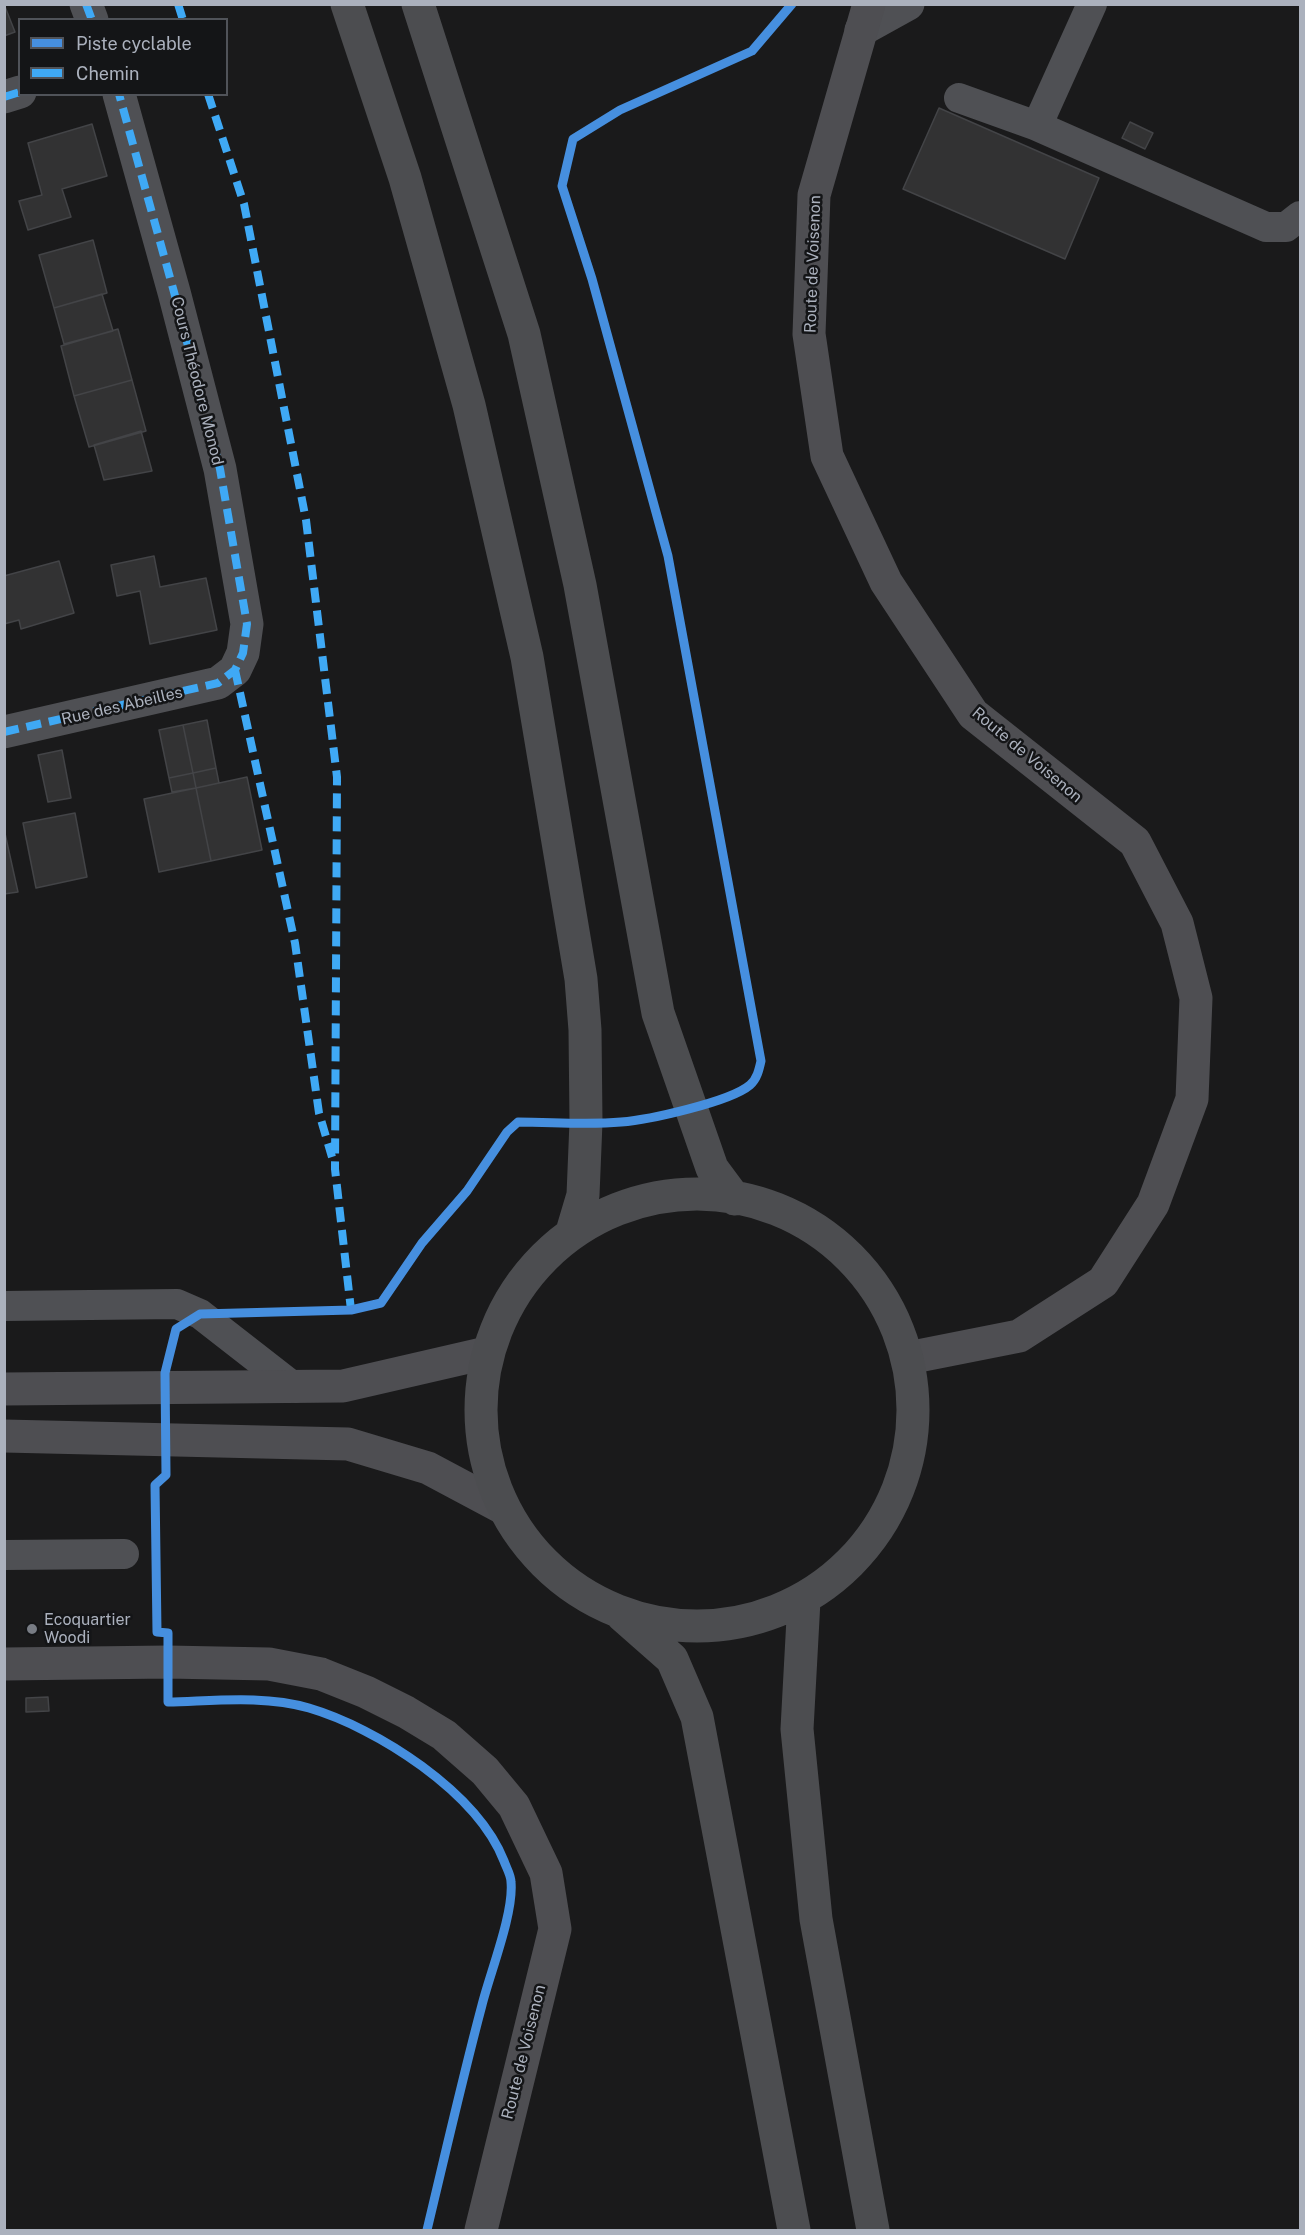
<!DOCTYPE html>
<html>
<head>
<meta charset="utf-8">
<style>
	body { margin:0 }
	#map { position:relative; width:1305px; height:2235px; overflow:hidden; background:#1a1a1b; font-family:"Public Sans",sans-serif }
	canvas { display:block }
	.frame { position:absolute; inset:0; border:6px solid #abb1bd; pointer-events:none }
	.legend { position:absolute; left:18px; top:18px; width:210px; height:78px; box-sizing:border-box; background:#141517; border:2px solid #505359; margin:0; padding:8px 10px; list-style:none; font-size:18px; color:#abb1bd }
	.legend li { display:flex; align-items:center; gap:12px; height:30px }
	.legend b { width:30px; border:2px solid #505359 }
</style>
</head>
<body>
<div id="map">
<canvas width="1305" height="2235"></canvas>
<div class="frame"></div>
<ul class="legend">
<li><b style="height:8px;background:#468fdf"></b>Piste cyclable</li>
<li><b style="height:8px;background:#3fa9f5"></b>Chemin</li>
</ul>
</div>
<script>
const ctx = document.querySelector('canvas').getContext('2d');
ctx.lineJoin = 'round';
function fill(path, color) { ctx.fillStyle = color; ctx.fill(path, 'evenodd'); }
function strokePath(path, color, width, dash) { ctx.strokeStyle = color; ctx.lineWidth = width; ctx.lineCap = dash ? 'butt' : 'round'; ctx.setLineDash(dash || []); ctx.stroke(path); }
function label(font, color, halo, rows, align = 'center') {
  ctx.font = font + ' "Public Sans",sans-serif'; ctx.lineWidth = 5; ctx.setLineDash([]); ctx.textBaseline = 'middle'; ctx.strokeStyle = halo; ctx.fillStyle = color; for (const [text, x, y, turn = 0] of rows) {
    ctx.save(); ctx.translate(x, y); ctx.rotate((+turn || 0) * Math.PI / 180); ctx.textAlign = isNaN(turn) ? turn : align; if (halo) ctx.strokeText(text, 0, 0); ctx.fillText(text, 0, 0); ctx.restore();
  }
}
const building = new Path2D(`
	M4,4l11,28 -11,4z
	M939,108l160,70 -34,81 -162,-70z
	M1130,122l23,11 -8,16 -23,-11z
	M92,124l15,52 -45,13 9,28 -43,13 -9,-29 23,-6 -14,-52z
	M93,240l14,53 -53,15 -15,-53z
	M102,294l11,37 -49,13 -10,-36z
	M118,329l14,51 -58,16 -13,-50z
	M132,380l14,51 -57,16 -15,-51z
	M141,431l11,40 -48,9 -10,-35z
	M154,556l6,31 46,-9 11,52 -67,14 -10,-53 -23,5 -6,-31z
	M59,561l15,52 -53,16 -2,-9 -15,4v-48z
	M207,720l9,48 -23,5 -10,-48z
	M183,725l10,48 -24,5 -10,-48z
	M62,750l9,48 -23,4 -10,-47z
	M216,768l3,15 -23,5 -3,-15z
	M193,773l3,15 -24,4 -3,-14z
	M247,777l15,73 -51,11 -15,-73z
	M196,788l15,73 -52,11 -15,-73z
	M75,813l12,64 -51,11 -13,-65z
	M4,829l14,63 -14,2z
	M48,1697l1,14 -23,1v-14z`);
const lane = new Path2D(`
	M959,98l78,28 229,101h20l14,-11
	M1037,126l55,-122
	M4,1306l173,-2 23,10 95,74
	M4,1555l120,-1`);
const street = new Path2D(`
	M86,4l6,16
	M861,30l47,-26
	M4,97l16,-5
	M4,732l214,-49 17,-13 8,-17 4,-29 -27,-155 -46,-177 -55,-198`);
const secondary = new Path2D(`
	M869,4l-55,191 -5,139 18,122 59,126 87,132 162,128 42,81 19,75 -4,101 -39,105 -50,78 -84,54 -111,22
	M4,1389l339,-3 143,-33
	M4,1436l344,8 80,24 75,40
	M4,1664l164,-2 101,2 52,10 45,18 40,20 38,23 41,36 29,35 32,67 9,56 -74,301`);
const primary = new Path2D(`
	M347,4l58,174 64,227 58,252 54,322 4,51 1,92 -3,73 -11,37
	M418,4l106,330 56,251 78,428 54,155 23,31
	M481 1410a216 216 0 1 1 432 0a216 216 0 1 1-432 0Z
	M804,1600l-7,129 19,190 57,311
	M622,1615l50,44 25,58 97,513`);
const quiet = new Path2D(`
	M86,4l6,16
	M178,4l5,16
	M208,94l36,110 62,316 31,257 -2,392 16,141
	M4,97l16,-5
	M235,670l60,273 24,170 13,44
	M4,732l214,-49 17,-13 8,-17 4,-29 -27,-155 -46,-177 -55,-198`);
const cycleway = new Path2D(`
	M427,2230c18,-75 35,-150 55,-225 8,-32 32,-92 29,-123 0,-7 -5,-15 -7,-21 -27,-69 -127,-133 -195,-153 -45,-13 -95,-7 -141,-6v-69l-11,-1 -2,-147 11,-10 -1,-102 11,-44 24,-15 151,-4 30,-7 41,-60 45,-52 40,-59 11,-10c34,0 69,3 103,0 27,-2 109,-20 129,-37 7,-6 9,-15 11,-24l-93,-505 -76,-277 -30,-93 11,-47 47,-29 132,-59 40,-47`);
const markers = [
	[32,1629,6,"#787c84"]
];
const streetNames = [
	["Route de Voisenon",813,264,-88],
	["Cours Théodore Monod",197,381,76],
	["Rue des Abeilles",122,706,-13],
	["Route de Voisenon",1027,755,40],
	["Route de Voisenon",524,2052,-76]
];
const poiNames = [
	["Ecoquartier",44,1620],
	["Woodi",44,1638]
];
fill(building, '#323233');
strokePath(building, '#434447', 1.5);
strokePath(lane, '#4f5054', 30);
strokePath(street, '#4f5054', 33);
strokePath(secondary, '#4e4e52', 33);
strokePath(primary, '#4c4d50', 33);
strokePath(quiet, '#3fa9f5', 8, [15, 8]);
strokePath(cycleway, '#468fdf', 9);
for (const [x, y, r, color] of markers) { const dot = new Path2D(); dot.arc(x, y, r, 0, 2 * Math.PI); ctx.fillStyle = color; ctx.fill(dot); strokePath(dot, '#141517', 2); }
label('16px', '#abb1bd', '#141517', streetNames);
label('16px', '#abb1bd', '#141517', poiNames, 'left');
</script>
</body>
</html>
